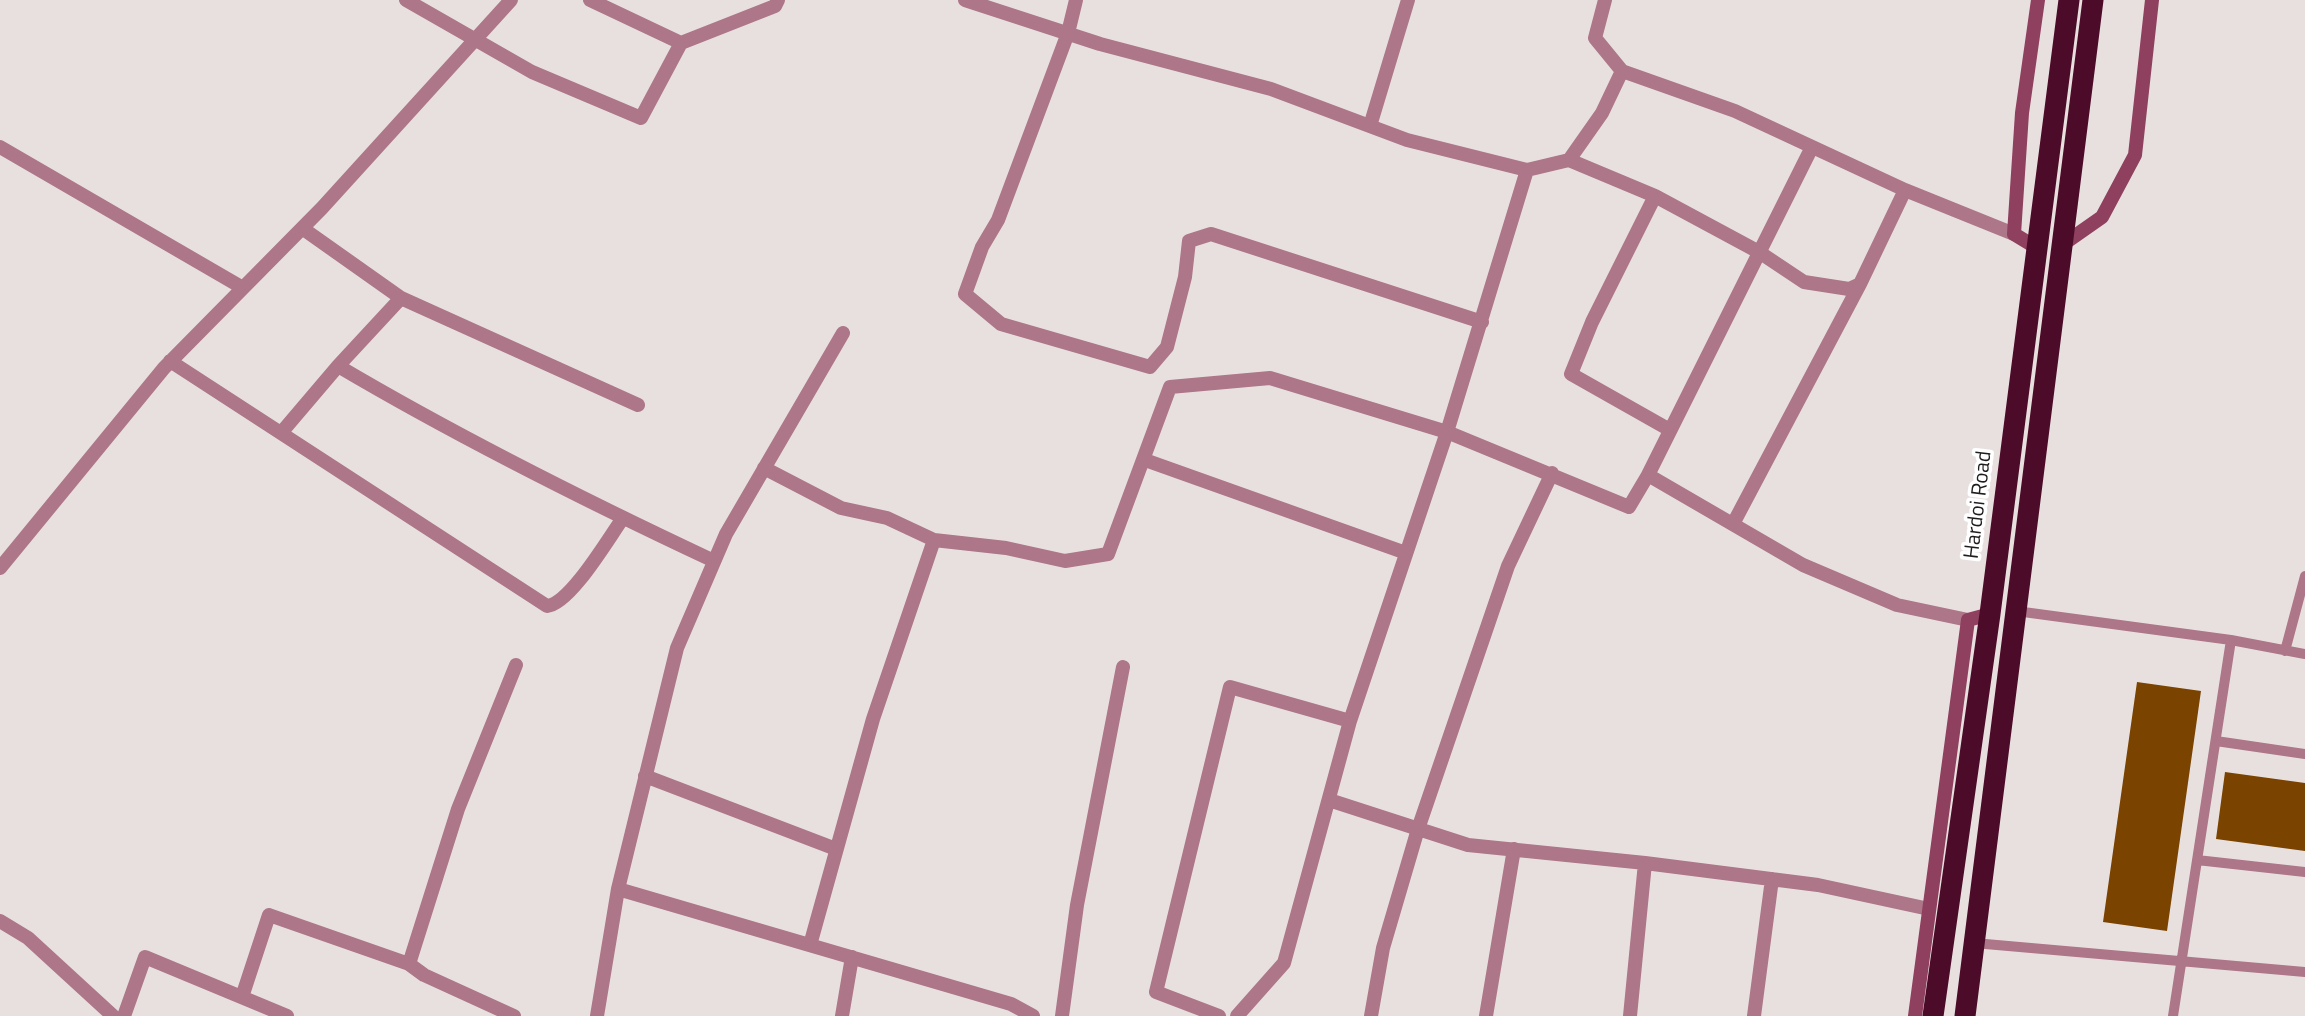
<!DOCTYPE html>
<html>
<head>
<meta charset="utf-8">
<style>
	body { margin:0 }
	canvas { display:block; background:#e8e0df }
</style>
</head>
<body>
<canvas width="2305" height="1016"></canvas>
<script>
const ctx = document.querySelector('canvas').getContext('2d');
ctx.lineJoin = 'round';
function fill(path, color) { ctx.fillStyle = color; ctx.fill(path, 'evenodd'); }
function strokePath(path, color, width, dash) { ctx.strokeStyle = color; ctx.lineWidth = width; ctx.lineCap = dash ? 'butt' : 'round'; ctx.setLineDash(dash || []); ctx.stroke(path); }
function label(font, color, halo, rows, align = 'center') {
  ctx.font = font + ' "Titillium Web",sans-serif'; ctx.lineWidth = 7; ctx.setLineDash([]); ctx.textBaseline = 'middle'; ctx.strokeStyle = halo; ctx.fillStyle = color; for (const [text, x, y, turn = 0] of rows) {
    ctx.save(); ctx.translate(x, y); ctx.rotate((+turn || 0) * Math.PI / 180); ctx.textAlign = isNaN(turn) ? turn : align; if (halo) ctx.strokeText(text, 0, 0); ctx.fillText(text, 0, 0); ctx.restore();
  }
}
const building = new Path2D(`
	M2137,682l64,9 -34,240 -64,-9z
	M2225,772l80,11v68l-89,-12z`);
const lane = new Path2D(`
	M2016,611l215,29 74,14
	M2285,651l20,-75
	M2216,741l89,13
	M2197,860l108,12
	M1974,943l331,29
	M2173,1016l58,-376`);
const street = new Path2D(`
	M406,0l126,72 109,46 40,-75
	M590,0l91,43 94,-37 3,-6
	M965,0l135,44 171,45 136,51 120,30 -80,262 -97,289 -66,242 -47,53
	M1076,0l-8,33 -70,187 -16,27 -17,47 36,30 149,43 17,-20 18,-70 4,-36 22,-7 271,88
	M1605,0l-10,38 27,33
	M1370,126l38,-126
	M0,147l243,141
	M1569,160l86,36 104,56 45,30 45,7 11,-5 45,-94
	M1527,170l42,-10 33,-47 20,-42 113,40 170,79 109,44
	M1655,196l-63,126 -21,52 99,56
	M302,228l99,70 -63,68
	M401,298l237,107
	M170,361l377,245c23,-2 61,-67 76,-88
	M281,433l57,-67c122,72 248,135 376,195
	M1145,460l261,93
	M764,468l77,40 46,10 47,22 72,8 59,13 43,-7 62,-167 100,-9 177,54 182,75 19,-32 155,90 94,40 71,15
	M1648,475l164,-328
	M1733,524l127,-240
	M0,568l164,-200 158,-160 189,-208
	M645,776l191,73
	M1329,800l139,45 177,18 173,22 111,24
	M618,889l59,-241 49,-114 117,-201
	M0,921l28,17 85,78
	M810,945l63,-226 61,-179
	M409,964l49,-155 58,-144
	M242,997l27,-82 140,49 15,11 90,41
	M124,1016l21,-59 142,59
	M597,1016l21,-127 393,115 22,12
	M842,1016l10,-59
	M1062,1016l15,-111 46,-238
	M1219,1016l-63,-24 74,-305 120,34
	M1371,1016l12,-68 35,-119 90,-263 44,-93
	M1486,1016l28,-167
	M1630,1016l15,-153
	M1754,1016l18,-137`);
const secondary = new Path2D(`
	M2062,245l40,-28 33,-62 17,-155
	M2037,248l-23,-14 8,-121 16,-113
	M1915,1016l53,-396 22,-6`);
const highway = new Path2D(`
	M1933,1016l57,-402 79,-614
	M1965,1016l128,-1016`);
const streetNames = [
	["Hardoi Road",1979,505,-83]
];
fill(building, '#7a4300');
strokePath(lane, '#ad7689', 10);
strokePath(street, '#ad7689', 14);
strokePath(secondary, '#8e405e', 14);
strokePath(highway, '#4c0c29', 21);
label('21px', '#201d1d', '#fff', streetNames);
</script>
</body>
</html>
